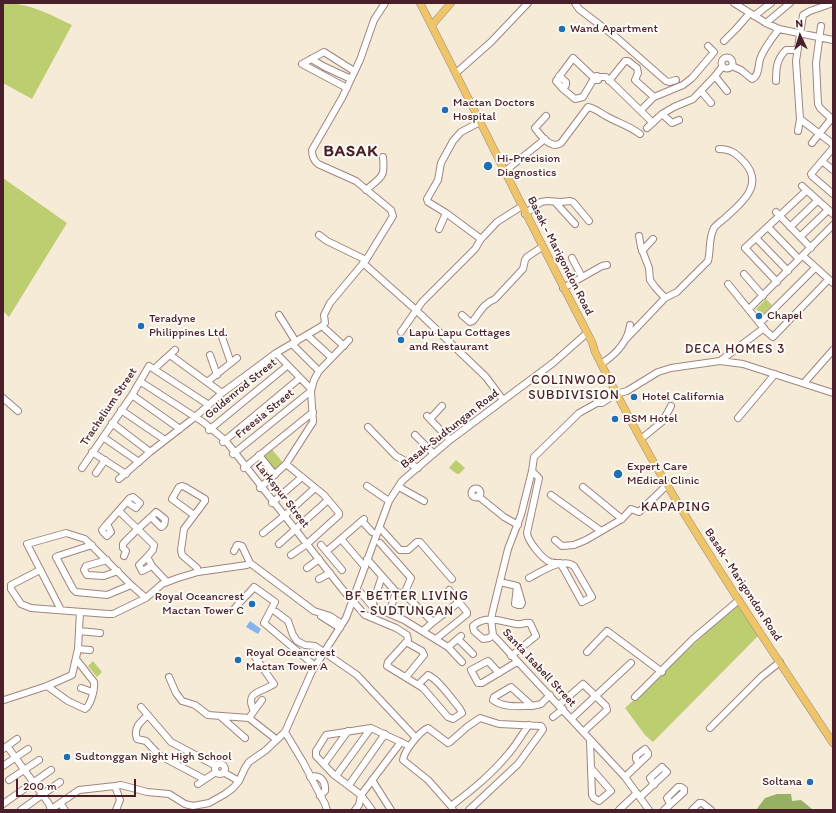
<!DOCTYPE html>
<html>
<head>
<meta charset="utf-8">
<style>
	body { margin:0 }
	#map { position:relative; width:836px; height:813px; overflow:hidden; background:#f6ebd7; font-family:Itim,sans-serif }
	canvas { display:block }
	.frame { position:absolute; inset:0; border:4px solid #4a1f2b; pointer-events:none }
	.north { position:absolute; left:780px; top:16px; width:40px; height:40px; -webkit-text-stroke:3px #fdfcf7; paint-order:stroke; rotate:356deg; font-size:11px; font-weight:700; line-height:16px; text-align:center; color:#4a1f2b }
	.north::after { content:''; display:block; margin:auto; width:14px; height:18px; background:#4a1f2b; clip-path:polygon(50% 0,100% 100%,50% 72%,0 100%) }
	.scale { position:absolute; left:16px; top:779px; width:120px; height:18px; box-sizing:border-box; border:2px solid #4a1f2b; border-top:0; padding-left:5px; font-size:12px; line-height:14px; white-space:nowrap; color:#4a1f2b; -webkit-text-stroke:3px #fdfcf7; paint-order:stroke }
</style>
</head>
<body>
<div id="map">
<canvas width="836" height="813"></canvas>
<div class="frame"></div>
<div class="north">N</div>
<div class="scale">200 m</div>
</div>
<script>
const ctx = document.querySelector('canvas').getContext('2d');
ctx.lineJoin = 'round';
function fill(path, color) { ctx.fillStyle = color; ctx.fill(path, 'evenodd'); }
function strokePath(path, color, width, dash) { ctx.strokeStyle = color; ctx.lineWidth = width; ctx.lineCap = dash ? 'butt' : 'round'; ctx.setLineDash(dash || []); ctx.stroke(path); }
function label(font, color, halo, rows, align = 'center') {
  ctx.font = font + ' Itim,sans-serif'; ctx.lineWidth = 4; ctx.setLineDash([]); ctx.textBaseline = 'middle'; ctx.strokeStyle = halo; ctx.fillStyle = color; for (const [text, x, y, turn = 0] of rows) {
    ctx.save(); ctx.translate(x, y); ctx.rotate((+turn || 0) * Math.PI / 180); ctx.textAlign = isNaN(turn) ? turn : align; if (halo) ctx.strokeText(text, 0, 0); ctx.fillText(text, 0, 0); ctx.restore();
  }
}
const green = new Path2D(`
	M3,3c27,0 46,11 69,22l-40,74 -29,-16z
	M3,178l64,45 -58,94 -6,-6z
	M766,299l6,6 -10,10 -6,-6z
	M271,448l13,16 -9,7 -13,-16z
	M456,460l9,8 -6,6h-2l-8,-6z
	M738,603l22,31 -107,108 -8,-7 -20,-27z
	M93,661l9,11 -5,5 -9,-11z`);
const forest = new Path2D(`
	M777,794h14l1,7 9,-1 11,9v1h-56l9,-12z`);
const water = new Path2D(`
	M250,621l11,8 -3,5 -12,-7z`);
const minor = new Path2D(`
	M575,3l4,6 38,29 49,43 3,1 7,-2
	M734,3l32,20 13,6 54,11
	M754,16l17,-13
	M766,23l24,-20
	M821,26l-5,37 2,41 2,4 13,12
	M724,41l12,-12 14,-16
	M721.5 63a5.5 5.5 0 1 1 11 0a5.5 5.5 0 1 1-11 0Z
	M311,59l14,8 26,12
	M732,66l9,4 11,9c7,-3 6,-12 8,-20 4,-11 12,-21 19,-30
	M722,67l-7,9 12,15
	M456,73l35,-31 37,-39
	M559,76l7,6v3l-3,4
	M593,77l4,-1 1,4h-5v-3l-20,-19 -17,23 7,8 12,10 8,-2 10,-17
	M598,77h8l47,46
	M609,81l16,-20h3l9,7 1,5 -3,7 19,17
	M776,81c0,-14 1,-22 10,-31h11
	M347,88l-45,-24 22,-12 30,19
	M701,91l10,12
	M641,110l13,-13 29,-12 9,-7 22,-26 -6,-6
	M662,114l10,9 7,-3
	M546,116l-11,12c6,8 16,22 26,15l27,-36c7,1 12,6 18,9 12,7 22,9 34,18
	M800,119l33,25
	M480,122l-19,10 -8,9 -12,22 -3,17 -11,19 1,3 18,11 35,26
	M647,128l15,-14 12,-7 19,-8 22,-23
	M798,131l2,-12 -4,-58 7,-46 7,-4 23,-8
	M812,143l19,-24
	M833,148l-22,26 1,2 21,18
	M822,161l11,9
	M504,172l41,-33
	M802,186l31,28
	M366,190c16,-14 19,-12 17,-33
	M555,202l20,22
	M776,212l35,36
	M525,214l16,-12 6,-1 14,1 9,-1 3,1 16,19
	M768,227l31,32
	M790,227l27,-26
	M439,229l7,-16
	M319,235l8,6 39,19
	M639,236l2,11 8,21 1,12 5,7 10,11
	M800,237l28,-27
	M756,238l32,33
	M642,251l11,-12
	M803,256l30,27
	M572,258l10,19
	M363,263l53,47 70,67 17,23
	M744,274l19,22
	M777,282l-32,-34 61,-57
	M728,284l38,47 7,6 55,-57
	M563,288l39,-22 5,-1
	M749,309l84,-84
	M279,315l17,27
	M462,315l8,7 3,-1c7,-9 11,-18 22,-22l28,-30 2,-9 2,-3 15,-10
	M760,323l55,-55
	M322,326l22,20
	M401,332l21,-30 53,-53 6,-10 16,-17 25,-16
	M307,335l24,22
	M222,337l9,26
	M626,339l39,-41 12,-6 31,-31c3,-11 0,-22 6,-33 3,-4 8,-7 11,-10 17,-15 39,-33 20,-55 -8,-9 -14,-14 -26,-14
	M292,344l27,27
	M276,353l35,36
	M170,355l52,38
	M210,355l7,20
	M720,361l44,-33
	M604,362c13,-9 24,-21 26,-37
	M154,369l21,-19
	M141,382l62,40 22,18 118,150 22,25 31,13 11,7 1,5 -20,22 -1,4 36,22 25,29 5,2 9,-6 -2,-4c-8,-10 -21,-29 -32,-34l-10,10
	M207,382l30,-24
	M804,383l29,-33
	M132,395l48,34
	M612,395l15,-4 31,-19 13,-4 49,-7 23,3 90,29
	M609,396l-1,3 -6,4h-5l-18,10 -45,44 -2,14 -11,44 -13,34 -15,61 -2,9 2,16 132,142 24,33
	M3,398l15,13
	M121,410l44,30
	M427,416l23,24
	M738,418l37,-44
	M430,419l12,-13
	M112,423l38,29
	M368,427l28,29 22,12
	M209,430l78,-64
	M415,435l19,19
	M103,437l36,25
	M641,439l22,-18 8,-15
	M223,442l77,-64
	M92,452l34,22
	M233,454l78,-63
	M259,455l16,20
	M286,464l38,31 15,18v2l-32,29 -16,11
	M82,468l50,-73 17,-29 60,39
	M244,468l69,-56
	M96,473l9,-13
	M119,479l31,-27 45,-35 27,-24 30,-22 24,-18 46,-27 3,-3 -1,-8 6,-12 36,-43 24,-39 3,-5 -2,-6 -35,-29 -38,-17c-5,-4 -6,-8 -6,-14l30,-52 18,-38 14,-40 11,-17
	M367,486l22,15
	M399,487l25,14
	M583,487l39,32
	M260,488l26,-24 27,-42 -2,-31 3,-11 5,-9 30,-31
	M471.5 493a4.5 4.5 0 1 1 9 0a4.5 4.5 0 1 1-9 0Z
	M551,495l50,36
	M478,496l26,21 14,8
	M272,503l30,-26
	M119,511l35,34 -1,5 -6,7 5,9 15,16
	M156,512l9,7c0,3 0,7 -4,8l-10,-10z
	M194,515l-22,-16 7,-12 3,-1 3,1 20,12v2l-21,28 -3,21 1,5 15,13 1,4
	M362,521l10,11
	M107,524l23,-26 3,-1 7,6 -4,5 -9,-6
	M107,524l4,8 -4,4 -4,-4 -1,-2z
	M380,528l20,22h8l9,-8h3l32,37
	M263,533l21,-17 31,-28
	M341,539l24,28
	M555,540l7,6 12,-1 12,-5 36,-21 9,-10 8,3 28,-27
	M380,543l31,35 -7,16
	M279,544l49,-44
	M92,545l-34,11 -2,1 17,32 3,3 31,3 24,-10
	M321,545l21,25
	M234,551l3,-6h2l3,1 8,17 64,48 16,5 12,8
	M327,551l37,-32
	M124,556l2,-5 -3,-3v-4c9,-10 18,-18 28,-27
	M147,557l-8,8 3,6 10,-5
	M367,559l29,33 8,2 29,28
	M107,560l-21,6 -2,4 3,5 17,1 14,-5
	M307,568l12,-9
	M40,570l-29,15v4l10,15 10,4 77,6h5l33,-16 16,-14 16,-6 20,-6 49,-7 3,-2
	M529,578c12,-6 33,-21 45,-12l18,31 -10,5 -17,-31 -5,-8c-3,0 -7,0 -10,-1 -8,-3 -22,-21 -23,-29l12,-55 -7,-7
	M319,579l11,-6
	M500,582l17,4
	M517,586l5,17 -1,2h-3l-3,-1z
	M361,593l11,13 32,14 44,27 13,-11
	M372,606l10,-30
	M235,608c6,-8 13,-13 19,-21l21,15 -11,21 51,43
	M61,610l-34,-66 39,-11 19,6 46,46 15,13
	M276,612l12,9 5,14 4,6 8,4 10,1 42,29 59,63
	M389,613l7,-21
	M321,616l19,12
	M79,631l21,2
	M423,631l10,-9 26,-20
	M493,635l-4,3 -6,1 -9,-8 -1,-5c14,-12 28,-4 44,-2 5,1 8,-2 13,-1l6,13 -25,20
	M436,639l31,-25v-2l-18,-22
	M458,639l15,15
	M448,647l14,15
	M78,649l12,1
	M587,652l20,-21 55,41
	M499,673l-11,-12 -17,9 7,13h4l35,-21
	M169,677l7,16 6,8 13,4 13,10 41,3 28,22
	M406,677l18,-22 -2,-4 -16,-9
	M47,686l21,15 17,8c6,-4 10,-20 9,-27l-18,-23
	M511,687l21,19c-14,0 -28,2 -39,-6l1,-3z
	M81,688l11,4
	M635,697l58,-58 46,-39
	M4,700l43,-14 25,-11 6,-26 2,-37
	M559,705l24,-21 23,22 1,4 -24,22
	M532,706l9,-2 9,-9
	M141,707l30,35 45,24
	M254,711l8,-11
	M148,715c-8,7 -15,13 -11,24l9,2 13,14 45,24
	M221,717l24,21
	M553,717l10,-8
	M249,718l5,-7c-10,-20 7,-18 20,-27l-19,-27
	M571,719l60,-56
	M710,728l51,-51 19,-15
	M285,732l18,30 22,42 2,6
	M590,741l2,54 2,3 5,3 12,-10 -20,-23
	M7,746l42,58 2,6
	M3,749l14,-10
	M324,764l24,-33
	M215 769a5 5 0 1 1 10 0a5 5 0 1 1-10 0Z
	M3,766l25,-17
	M223,772l16,9
	M336,776l35,-48
	M310,777c10,-3 16,4 15,14l-5,5
	M625,777l23,-22v-2l-3,-4 -9,7v3l3,4
	M9,780l30,-20
	M372,780l19,30
	M198,784l18,-12
	M349,785l36,-51
	M115,786l5,14 -4,10
	M640,797l27,-25 -5,-5 -12,11 4,7
	M60,803l5,7
	M3,804l48,-34
	M451,806c21,-16 41,-32 58,-53 7,-8 13,-19 20,-28
	M21,810l39,-28
	M50,810l29,-20 36,-4 6,-1 26,7 22,2 16,10 8,2 16,-3 16,-9 8,-6 6,-7 6,-13 4,-6 17,-12 19,-18 27,-61 34,-53 43,-117 13,-20 48,-41 103,-77 34,-30
	M355,810l4,-5 2,-10 40,-53
	M372,810l-11,-15 -28,-21 -17,-18v-5l10,-16 45,-7 36,17
	M453,810l-2,-4 -23,-26 -25,-20c1,-9 17,-29 25,-32l20,15 2,-1 17,-15 13,-9 19,6 42,2 2,3 -1,2 -24,33 -49,46
	M619,810l18,-17
	M664,810l20,-18v-3l-3,-2h-3l-11,11 3,6
	M692,810l7,-7h3l9,7`);
const major = new Path2D(`
	M420,3c58,113 113,227 172,339l3,10c23,45 46,90 72,133 52,88 110,173 166,258
	M432,25l19,-22`);
const markers = [
	[562,29,4,"#1f6fb2"],
	[445,110,4,"#1f6fb2"],
	[488,166,5,"#1f6fb2"],
	[759,316,4,"#1f6fb2"],
	[141,326,4,"#1f6fb2"],
	[401,340,4,"#1f6fb2"],
	[634,397,4,"#1f6fb2"],
	[615,419,4,"#1f6fb2"],
	[618,474,5,"#1f6fb2"],
	[252,604,4,"#1f6fb2"],
	[238,660,4,"#1f6fb2"],
	[67,757,4,"#1f6fb2"],
	[810,782,4,"#1f6fb2"]
];
const poiNames = [
	["Wand Apartment",570,29],
	["Mactan Doctors",453,103],
	["Hospital",453,117],
	["Hi-Precision",497,159],
	["Diagnostics",497,173],
	["Chapel",767,316],
	["Teradyne",149,319],
	["Philippines Ltd.",149,333],
	["Lapu Lapu Cottages",409,333],
	["and Restaurant",409,347],
	["Hotel California",642,397],
	["BSM Hotel",623,419],
	["Expert Care",627,467],
	["MEdical Clinic",627,481],
	["Royal Oceancrest",244,597,"right"],
	["Mactan Tower C",244,611,"right"],
	["Royal Oceancrest",246,653],
	["Mactan Tower A",246,667],
	["Sudtonggan Night High School",75,757],
	["Soltana",802,782,"right"]
];
const streetNames = [
	["Basak - Marigondon Road",560,256,63],
	["Goldenrod Street",241,389,-39],
	["Trachelium Street",109,407,-56],
	["Freesia Street",265,414,-39],
	["Basak-Sudtungan Road",450,429,-38],
	["Larkspur Street",282,495,52],
	["Basak - Marigondon Road",743,585,57],
	["Santa Isabell Street",539,668,47]
];
const neighbourhoodNames = [
	["DECA HOMES 3",735,350],
	["COLINWOOD",574,381],
	["SUBDIVISION",574,396],
	["KAPAPING",676,508],
	["BF BETTER LIVING",407,597],
	["- SUDTUNGAN",407,612]
];
const districtNames = [
	["BASAK",351,152]
];
fill(green, '#bdce71');
fill(forest, '#96b163');
fill(water, '#84b3ef');
strokePath(minor, '#a08581', 8);
strokePath(major, '#a08581', 8);
strokePath(minor, '#fff', 6);
strokePath(major, '#eec569', 7);
for (const [x, y, r, color] of markers) { const dot = new Path2D(); dot.arc(x, y, r, 0, 2 * Math.PI); ctx.fillStyle = color; ctx.fill(dot); strokePath(dot, '#fdfcf7', 1.5); }
label('12px', '#4a1f2b', '#fdfcf7', poiNames, 'left');
label('12px', '#4a1f2b', '#fdfcf7', streetNames);
ctx.letterSpacing = '1px';
label('13px', '#4a1f2b', '#fdfcf7', neighbourhoodNames);
ctx.letterSpacing = '0px';
ctx.letterSpacing = '1px';
label('bold 16px', '#4a1f2b', '#fdfcf7', districtNames);
ctx.letterSpacing = '0px';
</script>
</body>
</html>
